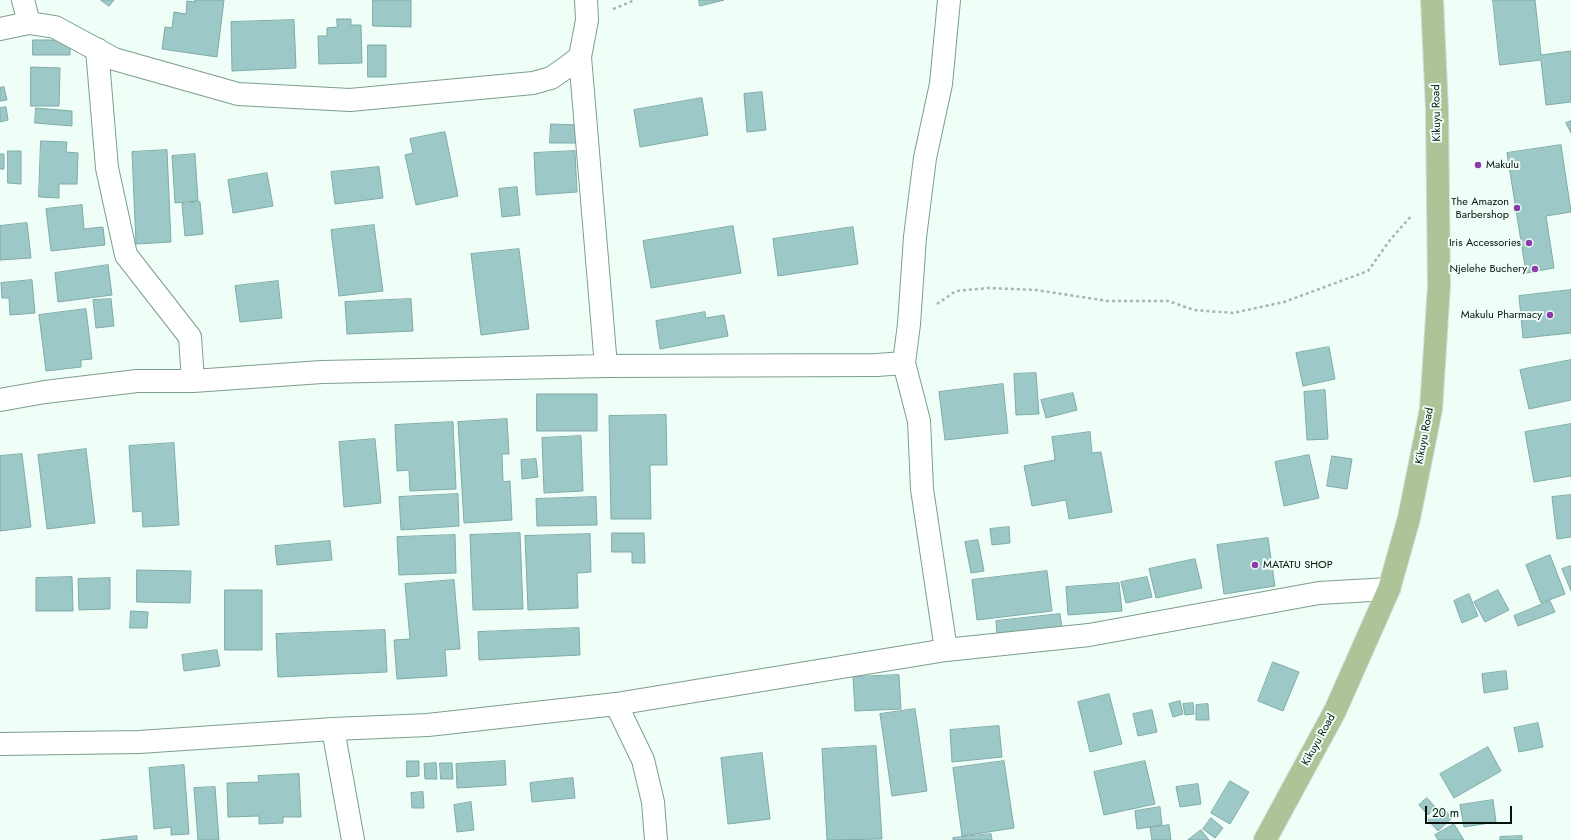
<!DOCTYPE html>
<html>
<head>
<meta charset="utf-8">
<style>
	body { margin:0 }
	#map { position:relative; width:1571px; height:840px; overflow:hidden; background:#effef6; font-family:Jost,sans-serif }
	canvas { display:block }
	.scale { position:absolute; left:1425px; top:806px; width:87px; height:18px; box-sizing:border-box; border:2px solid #06120c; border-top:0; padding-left:5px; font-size:12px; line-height:14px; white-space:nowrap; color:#06120c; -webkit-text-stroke:3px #effef6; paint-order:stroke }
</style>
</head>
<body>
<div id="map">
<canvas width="1571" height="840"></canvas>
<div class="scale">20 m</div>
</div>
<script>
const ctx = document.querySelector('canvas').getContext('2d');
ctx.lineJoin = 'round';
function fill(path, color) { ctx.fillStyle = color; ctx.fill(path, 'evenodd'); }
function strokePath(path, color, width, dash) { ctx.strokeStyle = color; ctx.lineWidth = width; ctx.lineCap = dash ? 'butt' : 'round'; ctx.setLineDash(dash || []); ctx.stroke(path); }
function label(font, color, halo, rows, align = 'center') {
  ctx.font = font + ' Jost,sans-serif'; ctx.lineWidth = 4; ctx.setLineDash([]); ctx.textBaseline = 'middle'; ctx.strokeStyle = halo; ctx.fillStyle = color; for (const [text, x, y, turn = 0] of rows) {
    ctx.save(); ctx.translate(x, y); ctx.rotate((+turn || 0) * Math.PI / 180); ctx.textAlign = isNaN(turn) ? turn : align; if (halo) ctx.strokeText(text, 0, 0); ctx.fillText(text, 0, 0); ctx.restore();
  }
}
const building = new Path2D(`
	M101,0h13l-5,6z
	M195,0h29l-7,57 -55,-8 3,-22 7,1 2,-16 12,2 1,-13 8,1z
	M373,0h38v27l-38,-1z
	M699,0h25l-24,6z
	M1493,0h42l6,55 30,-4v51l-25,3 -5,-45 -41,5z
	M337,19h14v6h10l1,38 -43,1 -1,-28h9v-8l10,-1z
	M294,20l2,48 -64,3 -1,-49z
	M33,40h37v15h-37z
	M368,45h18v32h-18z
	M31,67l29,1 -1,38h-28z
	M4,87l3,13 -7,1v-13z
	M762,92l4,38 -19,2 -3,-38z
	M702,98l6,37 -68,12 -6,-37z
	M6,107l2,13 -8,2v-14z
	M36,108l36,3v15l-37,-3z
	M1571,121v12l-5,-10z
	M551,124l27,1v18h-28z
	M445,132l13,64 -42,9 -11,-50 8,-2 -3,-14z
	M41,141l26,1 -1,10 12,1 -1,31h-18v14l-20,-1z
	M1561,145l10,67 -25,4 8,52 -28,5 -19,-120z
	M167,150l4,92 -35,2 -4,-92z
	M8,151h13v33l-13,-1z
	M575,151l2,41 -41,3 -2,-42z
	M0,154h4v15h-4z
	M195,154l3,47 -23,2 -3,-47z
	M379,167l4,31 -48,6 -4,-32z
	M267,173l6,33 -40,7 -5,-33z
	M517,187l3,28 -18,2 -3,-28z
	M200,202l3,32 -18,2 -3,-32z
	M82,205l2,24 19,-2 2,18 -54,6 -5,-42z
	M27,223l4,35 -31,2v-34z
	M374,225l9,66 -44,5 -8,-66z
	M733,226l8,47 -90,15 -8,-47z
	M853,227l5,37 -80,12 -5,-37z
	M519,249l10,80 -48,6 -10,-81z
	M108,265l4,30 -54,7 -3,-29z
	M32,280l3,33 -25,2 -1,-17h-7l-1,-15z
	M278,281l4,37 -42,4 -5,-36z
	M1571,290v43l-48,5 -4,-42z
	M111,299l3,27 -18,2 -3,-28z
	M411,299l2,32 -66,3 -2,-32z
	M86,309l6,50 -11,1v7l-35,4 -7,-56z
	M705,312l1,6 18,-3 4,21 -68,13 -4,-28z
	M1329,347l6,32 -32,7 -7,-33z
	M1571,360v40l-42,9 -9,-39z
	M1036,373l3,41 -23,1 -2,-41z
	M1003,384l5,49 -63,7 -6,-48z
	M1325,390l3,49 -21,1 -3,-48z
	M1073,393l4,17 -31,8 -5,-18z
	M537,394h60v37h-60z
	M666,415l1,50h-17l1,54h-40l-2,-103z
	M507,419l2,35h-7l1,28 7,-1 2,39 -48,3 -6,-101z
	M453,422l3,67 -46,2 -1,-21 -12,1 -2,-46z
	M1571,424v52l-37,6 -9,-50z
	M1090,432l2,21 9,-1 11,60 -43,7 -3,-19 -34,6 -8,-40 31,-6 -3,-23z
	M581,436l2,55 -39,2 -2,-55z
	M375,439l6,64 -37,4 -5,-65z
	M174,443l5,82 -36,2 -1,-16 -9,1 -4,-66z
	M86,449l9,74 -48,6 -9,-74z
	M22,454l9,73 -31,4v-75z
	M1309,455l10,43 -35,8 -9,-44z
	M1332,456l20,3 -5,30 -20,-3z
	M536,459l2,18 -16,2 -1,-19z
	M458,494l1,32 -58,4 -2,-33z
	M1571,495v42l-14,2 -5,-42z
	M596,497l1,28 -60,1 -1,-27z
	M1009,527l1,16 -18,2 -2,-16z
	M520,533l3,76 -50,1 -3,-75z
	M612,533h32l1,30h-13v-11h-20z
	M590,534l1,38 -14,1 1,35 -50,2 -3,-74z
	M455,535l1,38 -57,2 -2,-38z
	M1268,538l7,48 -51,8 -7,-49z
	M978,540l6,31 -13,2 -6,-31z
	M330,541l2,19 -55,5 -2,-19z
	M1550,555l15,39 -24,9 -15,-38z
	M1195,559l7,29 -46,10 -7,-29z
	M1571,566v25l-9,-22z
	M137,570l54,1 -1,32 -53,-1z
	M1047,571l5,40 -75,9 -5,-40z
	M72,577l1,34h-37v-33z
	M1147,577l5,20 -26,6 -5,-21z
	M110,578v31l-31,1 -1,-31z
	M454,580l6,69 -15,1 2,26 -50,3 -3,-39 16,-1 -5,-55z
	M1119,583l3,28 -54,4 -2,-28z
	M225,590h37v60h-37z
	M1498,590l11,20 -24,12 -11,-20z
	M1469,594l9,22 -16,7 -8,-22z
	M1550,601l5,11 -37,14 -4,-10z
	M131,611l17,1 -1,16h-17z
	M1060,614l2,14 -65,8 -1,-15z
	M579,628l1,27 -101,5 -1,-28z
	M385,630l2,42 -109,5 -2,-43z
	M217,650l3,16 -36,5 -2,-16z
	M1273,662l26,10 -16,39 -25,-10z
	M1506,671l2,18 -24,4 -2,-19z
	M899,675l2,34 -46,2 -2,-34z
	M1109,694l13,50 -32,8 -12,-50z
	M1180,701l3,13 -10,3 -4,-13z
	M1193,703l1,11 -9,1 -2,-11z
	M1208,704l1,16h-13v-15z
	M915,709l12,82 -35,5 -12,-82z
	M1152,710l5,22 -19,4 -5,-22z
	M1538,723l5,24 -24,5 -5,-24z
	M999,726l3,31 -50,5 -2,-32z
	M876,746l6,93 -55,1 -5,-91z
	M1488,747l13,24 -47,27 -14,-24z
	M762,753l8,66 -42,5 -7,-66z
	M407,761h12v15l-12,1z
	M505,761l1,24 -49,3 -1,-24z
	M1004,761l10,67 -52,8 -9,-68z
	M1145,761l10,43 -51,11 -10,-43z
	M436,763l1,16h-12l-1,-15z
	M440,763h12l1,16h-12z
	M184,765l5,69 -18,1v-8l-17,2 -5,-61z
	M299,774l2,43h-18v6l-24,1v-8l-31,1 -1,-34 32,-1 -1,-6z
	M573,778l2,20 -43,4 -2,-19z
	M1230,781l19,11 -19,32 -19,-11z
	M1198,784l3,20 -21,3 -4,-20z
	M215,787l4,53h-21l-4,-52z
	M423,792l1,16h-12l-1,-15z
	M1427,798l9,10 -8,7 -9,-10z
	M1493,800l3,22 -32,5 -4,-22z
	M471,802l3,28 -17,2 -3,-27z
	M1160,807l2,18 -25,4 -2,-18z
	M1442,807l10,11 -14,13 -10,-11z
	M1211,818l12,10 -8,10 -12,-9z
	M1454,824l10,16h-26l-3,-5z
	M1169,825l2,15h-19l-2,-12z
	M1201,830l8,10h-21z
	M991,834l1,6h-39v-2z
	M137,836v4h-36z
	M1522,836v4h-22v-3z`);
const path = new Path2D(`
	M613,9l22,-9
	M937,304l19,-13 32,-3 48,2 72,11h60l26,9 39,3 51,-11 84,-31 22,-31 22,-25`);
const minor = new Path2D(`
	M23,0l6,23
	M0,29l29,-6 26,4 59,32 124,35 112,6 183,-17 18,-5 13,-9 16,-12 7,-37 -1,-20
	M97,49l10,119 19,87 64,82 3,44
	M580,57l26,309
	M0,400l45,-8 92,-11h56l129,-9 284,-6 271,-1 27,-2
	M946,650l-24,-161 -3,-68 -15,-58 5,-39 6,-87 10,-79 16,-74 8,-84
	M616,704l27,56 10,42 3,38
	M333,729l20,111
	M0,744l139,-2 194,-13 95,-4 188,-21 330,-54 143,-15 230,-42 70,-4`);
const major = new Path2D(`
	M1265,840l70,-129 54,-122 20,-71 22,-109 8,-123 -2,-176 -5,-110`);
const markers = [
	[1478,165,4,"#8c3bab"],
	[1517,208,4,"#8c3bab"],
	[1529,243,4,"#8c3bab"],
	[1535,269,4,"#8c3bab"],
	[1550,315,4,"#8c3bab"],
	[1255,565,4,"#8c3bab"]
];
const streetNames = [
	["Kikuyu Road",1437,113,-91],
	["Kikuyu Road",1425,436,-79],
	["Kikuyu Road",1319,740,-61]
];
const poiNames = [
	["Makulu",1486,165,"left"],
	["The Amazon",1509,202],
	["Barbershop",1509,215],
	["Iris Accessories",1521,243],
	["Njelehe Buchery",1527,269],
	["Makulu Pharmacy",1542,315],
	["MATATU SHOP",1263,565,"left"]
];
fill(building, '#9cc9c7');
strokePath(building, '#7faba9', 1);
strokePath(minor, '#7c9f8b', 24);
strokePath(major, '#d7d9d8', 24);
strokePath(path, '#a8b6af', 2.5, [3, 3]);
strokePath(minor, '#fff', 22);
strokePath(major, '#aec397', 22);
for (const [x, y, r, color] of markers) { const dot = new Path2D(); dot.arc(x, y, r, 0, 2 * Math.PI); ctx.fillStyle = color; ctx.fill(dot); strokePath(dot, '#effef6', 1.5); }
label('11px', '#06120c', '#effef6', streetNames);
label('11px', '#06120c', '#effef6', poiNames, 'right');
</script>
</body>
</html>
